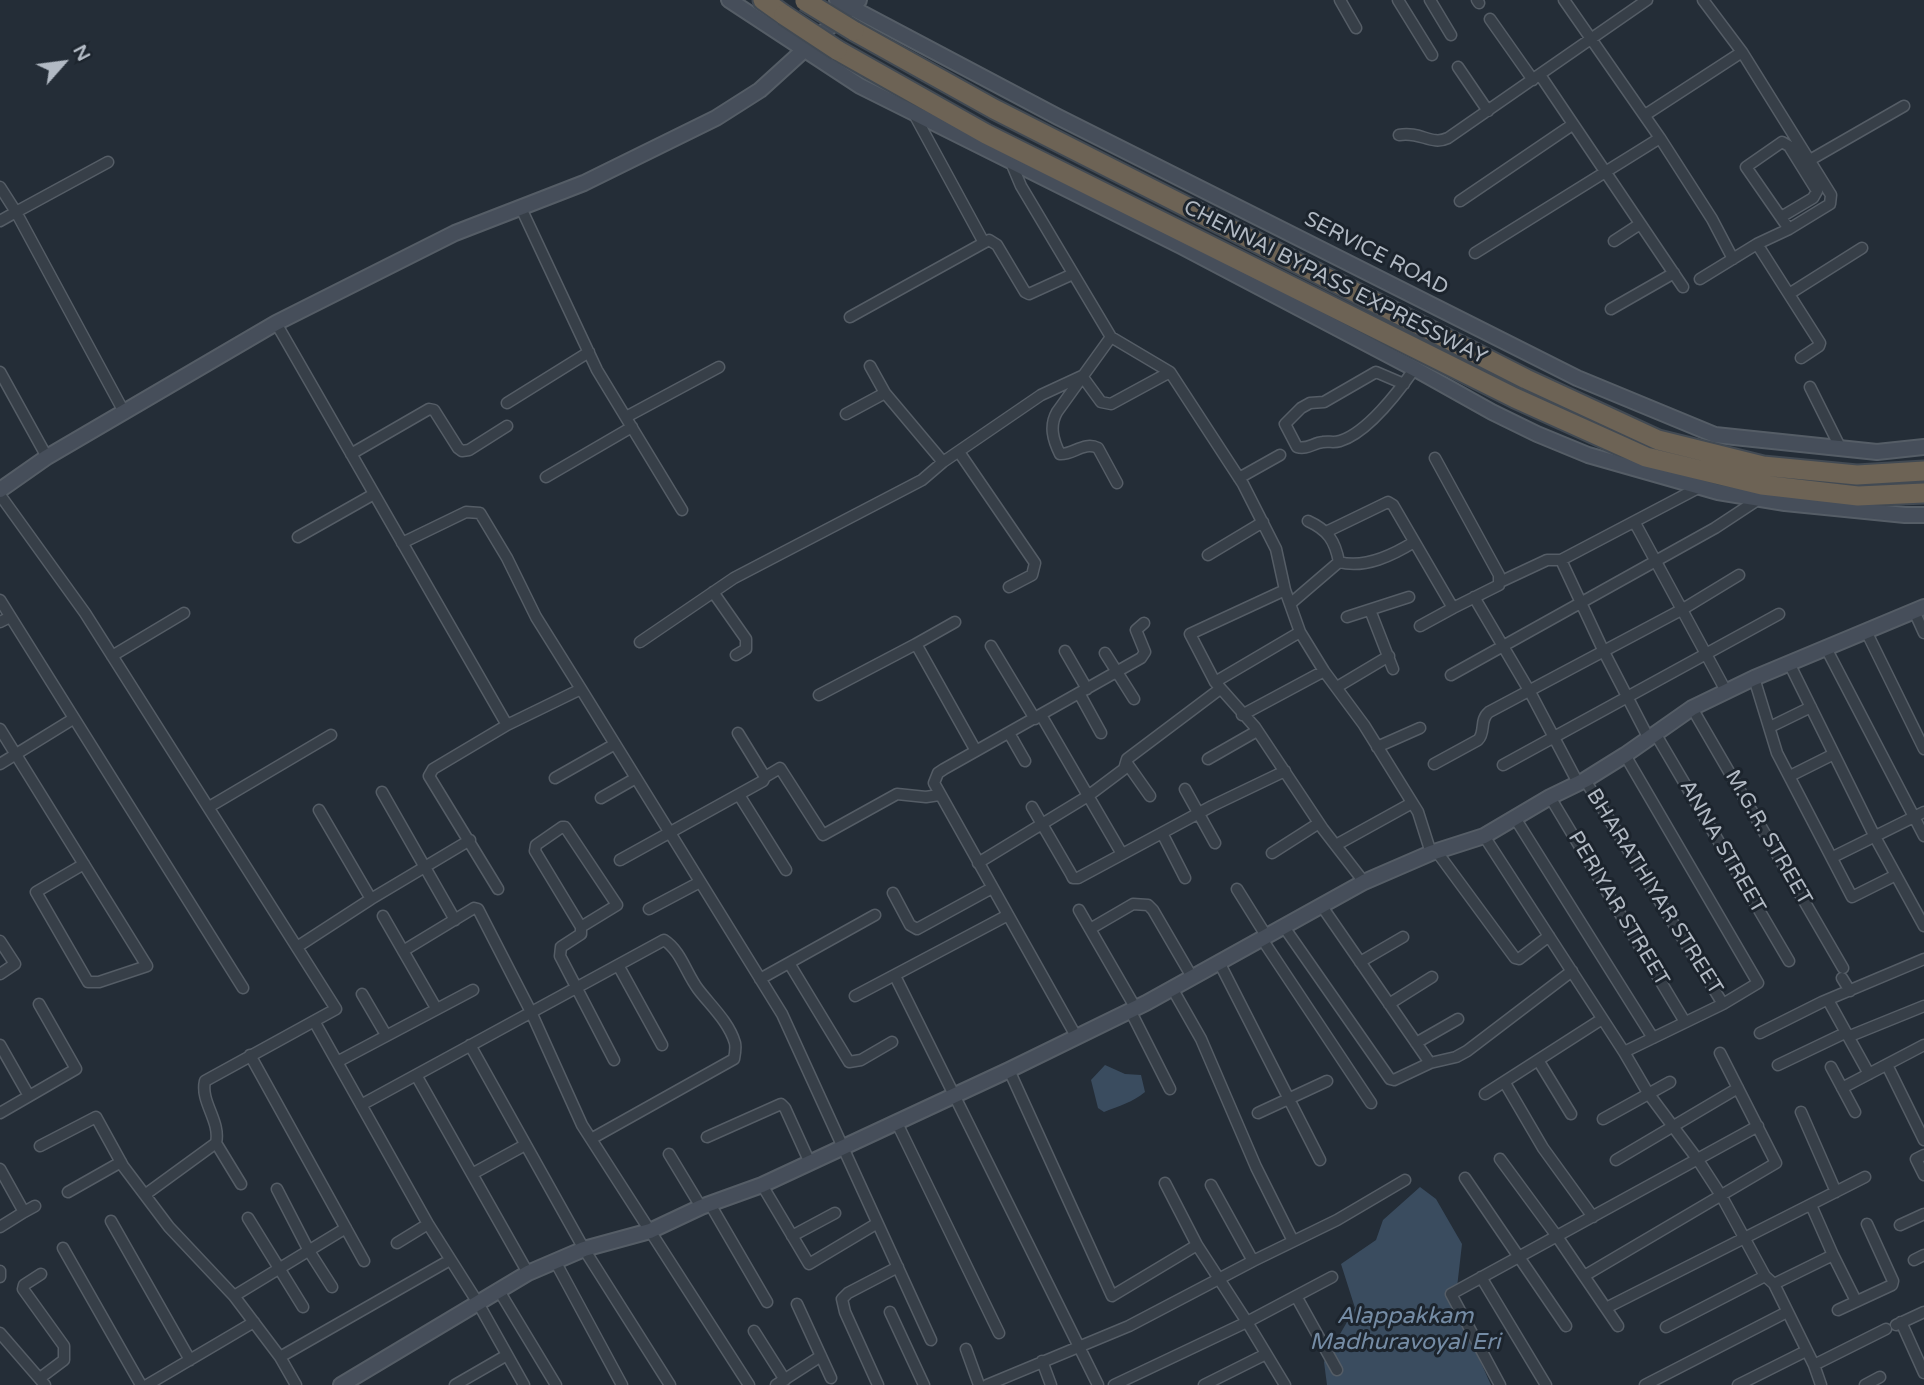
<!DOCTYPE html>
<html>
<head>
<meta charset="utf-8">
<style>
	body { margin:0 }
	#map { position:relative; width:1924px; height:1385px; overflow:hidden; background:#242d37; font-family:"Varela Round",sans-serif }
	canvas { display:block }
	.north { position:absolute; left:28px; top:28px; width:70px; height:70px; -webkit-text-stroke:5px #1c242d; paint-order:stroke; rotate:62deg; font-size:19px; font-weight:700; line-height:28px; text-align:center; color:#b2bac4 }
	.north::after { content:''; display:block; margin:auto; width:24px; height:32px; background:#b2bac4; clip-path:polygon(50% 0,100% 100%,50% 72%,0 100%) }
</style>
</head>
<body>
<div id="map">
<canvas width="1924" height="1385"></canvas>
<div class="north">N</div>
</div>
<script>
const ctx = document.querySelector('canvas').getContext('2d');
ctx.lineJoin = 'round';
function fill(path, color) { ctx.fillStyle = color; ctx.fill(path, 'evenodd'); }
function strokePath(path, color, width, dash) { ctx.strokeStyle = color; ctx.lineWidth = width; ctx.lineCap = dash ? 'butt' : 'round'; ctx.setLineDash(dash || []); ctx.stroke(path); }
function label(font, color, halo, rows, align = 'center') {
  ctx.font = font + ' "Varela Round",sans-serif'; ctx.lineWidth = 6; ctx.setLineDash([]); ctx.textBaseline = 'middle'; ctx.strokeStyle = halo; ctx.fillStyle = color; for (const [text, x, y, turn = 0] of rows) {
    ctx.save(); ctx.translate(x, y); ctx.rotate((+turn || 0) * Math.PI / 180); ctx.textAlign = isNaN(turn) ? turn : align; if (halo) ctx.strokeText(text, 0, 0); ctx.fillText(text, 0, 0); ctx.restore();
  }
}
const water = new Path2D(`
	M1105,1065l20,9 16,1 4,17c-12,10 -26,14 -41,20l-6,-4 -7,-28z
	M1420,1187l16,12 26,45 -7,61 36,80h-164l-3,-23 31,-54 -14,-44 35,-24 7,-20z`);
const street = new Path2D(`
	M1340,0l16,28
	M1398,0l34,55
	M1430,0l21,35
	M1477,0l2,3
	M1564,0l96,138 52,81 21,40
	M1490,19l43,61
	M1458,67l30,44
	M1540,75l143,212
	M914,114l69,127
	M1645,115l97,-63
	M1399,135c22,-4 32,11 49,3l199,-138
	M1010,160l11,26 90,151 59,35 73,112 33,65 9,41 15,42 24,39 40,54 54,87 13,41
	M1810,160l94,-54
	M108,162l-92,50 108,200
	M0,187l16,25 -16,9
	M1460,201l112,-76
	M521,208l76,162 85,140
	M1781,217l32,-19 4,-7 -28,-45 -7,-4 -36,25 43,62
	M1614,241l26,-17
	M1757,244l63,99 -1,3 -18,12
	M1475,253l185,-115
	M1700,279l57,-35 32,-15 41,-25 1,-9 -89,-143 -39,-52
	M1789,294l73,-46
	M1611,309l63,-36
	M850,317l139,-77 8,5 28,47 4,2 44,-20
	M276,323l231,402 74,-36 201,325 149,326
	M1111,337l-54,75c-8,14 -4,28 3,42 13,1 24,-13 38,-6l19,35
	M870,366l15,27 58,69 98,-67 41,-19 19,26 10,2 59,-32
	M0,372l47,85
	M1404,384l-28,-12 -52,30 -14,1 -9,5 -16,16 12,23c10,3 16,-4 26,-5 6,-1 11,1 17,-1 27,-8 59,-50 75,-73
	M1810,387l31,62
	M507,403l82,-51
	M846,414l39,-21
	M626,417l93,-50
	M959,452l76,111 -3,12 -23,12
	M351,454l78,-45 5,1 24,38 4,3 7,-1 38,-24
	M546,477l86,-50
	M1239,478l41,-23
	M0,495l85,118 251,396 -131,72c-5,21 16,40 11,62l-70,51
	M1308,521c20,9 27,20 31,41
	M1635,523l91,168
	M1326,532l62,-30 5,3 60,103 46,-23v-10l-64,-117
	M298,537l76,-43
	M402,543l64,-31 14,1 27,45 29,59 45,72
	M1208,555l55,-33
	M1561,560l43,92 44,85
	M1500,582l47,-22h14l139,-73
	M1285,590l-95,44 25,48 40,45 68,102 41,53
	M713,592l33,47v10l-10,6
	M1474,597l56,95 48,91
	M0,600l243,388
	M1290,604l49,-42c26,7 54,-7 75,-20
	M1370,610l23,59
	M1914,611l10,22
	M1347,617l62,-20
	M0,622l10,-5
	M1420,626l33,-18
	M1866,631l58,118
	M640,642l94,-64 188,-98 21,-18
	M916,644l39,-22
	M991,646l44,73
	M1826,648l98,188
	M1065,651l22,38
	M1105,653l29,46
	M112,656l72,-43
	M1789,663l86,174 49,89
	M1451,675l264,-147 44,-29
	M1754,678l23,75 75,144 44,-22
	M1215,682l85,-50
	M1337,687l52,-31
	M1079,693l22,40
	M819,695l97,-51 60,107
	M1692,708l151,260
	M1041,715l81,139
	M1242,715l82,-44
	M1770,727l41,-20
	M0,729l147,237 -48,16h-11l-52,-90 48,-28
	M1009,733l16,28
	M1655,733l134,228
	M1377,747l43,-19
	M1208,759l49,-28
	M1126,762l24,34
	M0,764l73,-45
	M1434,764l44,-24c8,-8 1,-20 11,-28l194,-103 56,-34
	M1503,765l276,-151
	M1790,776l44,-22
	M765,777l15,-9 43,67 74,-41 29,3 13,-2
	M555,778l60,-34
	M1585,780l138,224
	M1185,789l30,54
	M382,792l73,128
	M739,795l47,75
	M1550,797l135,225
	M601,798l35,-20
	M209,807l122,-72
	M1032,807l39,67 2,4h5l134,-72 73,-35
	M319,810l52,89
	M1515,818l138,220
	M1162,833l23,45
	M1484,836l140,216 24,41 50,67 24,37 43,79 9,8 40,81 7,20
	M1336,845l76,-42
	M1437,852l78,106 4,1 30,-23
	M1272,853l47,-30
	M1833,857l91,-45
	M620,860l143,-79 2,-4 -27,-44
	M978,863l110,-67 36,-27 3,-10 93,-70
	M498,889l-69,-113 4,-7 74,-44
	M1237,889l30,48
	M893,893l17,32 7,4 75,-41
	M1321,905l109,158
	M649,909l51,-27
	M1079,910l56,97
	M383,916l53,92
	M581,927l36,-22 -52,-78h-3l-26,18 -1,6 46,76v7l-20,13 -1,9 54,104
	M1284,927l106,152 4,1 36,-17 26,-6 11,-6 105,-80
	M1090,929l43,-25 15,1 5,5 39,67
	M1262,939l109,164
	M0,941l15,23 -15,10
	M297,947l74,-48 99,-59
	M403,951l71,-43 4,1 53,103 51,113 167,260
	M1219,962l101,198
	M1360,962l43,-25
	M789,963l60,99 12,-2 31,-18
	M618,965l44,80
	M895,976l203,409
	M1842,978l8,13
	M760,979l115,-64
	M1172,988l29,51 55,128 37,74
	M362,994l24,41
	M855,996l153,-81
	M1828,1000l41,74
	M1389,1004l43,-27
	M1130,1010l40,79
	M314,1021l114,203 50,79 46,82
	M1760,1033l62,-31 102,-43
	M1076,1036l-142,-253 4,-10 6,-4 197,-111 4,-6 -9,-22 8,-7
	M1850,1036l74,-30
	M1416,1043l42,-24
	M0,1045l29,51
	M470,1045l114,204 86,136
	M1624,1052l99,-48 35,-21 -133,-228
	M250,1055l114,206
	M1538,1060l33,54
	M337,1062l136,-72
	M1778,1065l67,-32
	M1887,1065l37,75
	M1831,1067l24,45
	M1009,1070l103,226 85,-51
	M416,1075l112,198
	M1505,1083l38,65 50,69
	M1842,1088l82,-43
	M1485,1094l117,-75
	M361,1105l303,-165c17,11 22,33 34,49 12,16 31,33 37,54 1,5 0,11 -1,16l-143,80
	M1801,1112l35,80
	M0,1113l76,-44 -37,-65
	M1258,1113l69,-32
	M1603,1119l67,-37
	M896,1121l103,212
	M707,1137l74,-33 4,4 25,55
	M216,1143l25,41
	M40,1146l56,-29 27,49 46,61 65,69 46,61 16,28
	M669,1154l32,53
	M1924,1155l-8,4 8,16
	M1500,1159l56,76 62,91
	M1616,1160l122,-72
	M0,1169l24,43 11,-6
	M472,1174l53,-29
	M1465,1178l101,148
	M1165,1183l32,62 50,77 38,63
	M762,1185l47,79 67,-40
	M1211,1185l42,76
	M277,1189l32,62 23,36
	M68,1192l53,-30
	M710,1204l57,98
	M1811,1205l22,50
	M248,1218l55,89
	M111,1221l79,139
	M1900,1225l24,-11
	M0,1227l24,-15
	M792,1236l43,-23
	M397,1243l31,-19
	M63,1248l78,137
	M1914,1260l10,-5
	M555,1261l67,124
	M0,1271v6
	M1584,1276l192,-113 -56,-110
	M1481,1277l65,108
	M1774,1284l59,-29 23,46
	M498,1289l58,96
	M234,1296l112,-68
	M1296,1296l41,74
	M797,1304l34,74
	M1606,1308l259,-131
	M1838,1310l54,-25 1,-4 -26,-57
	M890,1312l34,73
	M1901,1322l23,51
	M1896,1325l28,-13
	M1666,1327l99,-51
	M754,1331l31,49
	M0,1333l45,52
	M966,1349l13,36
	M280,1357l170,-97
	M1042,1361l9,24
	M1814,1365l72,-36
	M40,1378l24,-18v-14l-41,-57 1,-4 17,-11
	M147,1385l107,-63
	M455,1385l52,-30
	M776,1385l45,-29
	M878,1385l-33,-73 -3,-13 6,-6 50,-26
	M987,1385l142,-59 124,-65 84,-41 68,-40
	M1114,1385l133,-63 85,-45
	M1204,1385l62,-31
	M1500,1385l-49,-91 307,-168
	M1645,1385l142,-73
	M1738,1385l68,-34
	M1865,1385l15,-8`);
const secondary = new Path2D(`
	M729,0l131,86 321,160 236,124 75,42 45,22 51,21 130,37 67,11 120,12h19
	M837,0l221,117 519,261 138,57 162,17 47,-5
	M0,490l47,-33 229,-134 179,-90 129,-50 132,-65 44,-28 99,-90
	M341,1385l187,-112 56,-24 66,-18 51,-24 61,-22 247,-115 137,-67 218,-121 67,-29 53,-17 66,-39 35,-17 40,-25 67,-47 62,-30 170,-71`);
const highway = new Path2D(`
	M763,0l21,15
	M854,31l140,78 532,270 132,61 105,26 94,9 67,-4
	M837,50l149,84 529,264 131,59 116,28 96,11 66,-3`);
const highwayBridge = new Path2D(`
	M805,1l49,30
	M784,15l53,35`);
const streetNames = [
	["SERVICE ROAD",1376,254,27],
	["CHENNAI BYPASS EXPRESSWAY",1335,283,27],
	["M.G.R. STREET",1768,838,60],
	["ANNA STREET",1722,847,60],
	["BHARATHIYAR STREET",1654,892,58],
	["PERIYAR STREET",1618,909,59]
];
const waterNames = [
	["Alappakkam",1405,1317],
	["Madhuravoyal Eri",1405,1343]
];
fill(water, '#3a4c5f');
strokePath(street, '#555d66', 13);
strokePath(secondary, '#555d66', 18);
strokePath(highway, '#424a53', 23);
strokePath(street, '#373f48', 10);
strokePath(secondary, '#464e5a', 14);
strokePath(highway, '#6d6355', 19);
strokePath(highwayBridge, '#424a53', 23, []);
strokePath(highwayBridge, '#6d6355', 19);
label('21px', '#b2bac4', '#1c242d', streetNames);
label('italic 23px', '#758ca5', '#1c242d', waterNames);
</script>
</body>
</html>
